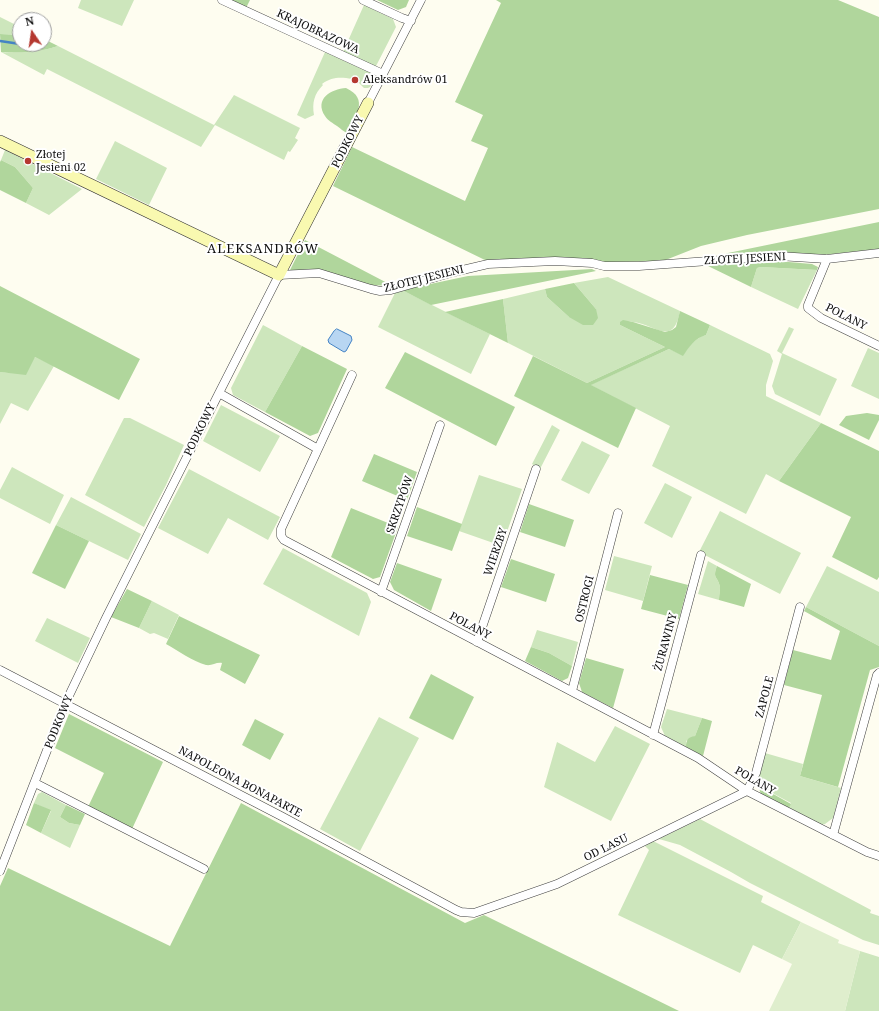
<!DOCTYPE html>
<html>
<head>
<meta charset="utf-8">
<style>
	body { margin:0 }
	#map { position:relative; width:879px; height:1011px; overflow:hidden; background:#fefdf0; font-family:"Noto Serif",serif }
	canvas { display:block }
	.north { position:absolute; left:12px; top:12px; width:40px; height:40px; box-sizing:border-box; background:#fff; border:1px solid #9f9f9f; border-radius:50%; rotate:347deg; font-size:11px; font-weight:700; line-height:16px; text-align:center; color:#0e0e0e }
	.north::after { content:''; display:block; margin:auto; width:14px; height:18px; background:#b53830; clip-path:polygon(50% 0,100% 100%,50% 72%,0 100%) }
</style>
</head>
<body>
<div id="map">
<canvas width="879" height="1011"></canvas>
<div class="north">N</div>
</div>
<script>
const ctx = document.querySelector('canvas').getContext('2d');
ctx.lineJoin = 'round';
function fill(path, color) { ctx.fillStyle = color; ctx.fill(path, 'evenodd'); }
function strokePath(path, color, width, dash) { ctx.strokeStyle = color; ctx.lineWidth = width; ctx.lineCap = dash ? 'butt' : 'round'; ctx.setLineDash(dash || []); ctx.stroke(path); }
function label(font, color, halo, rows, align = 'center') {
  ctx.font = font + ' "Noto Serif",serif'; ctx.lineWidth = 4; ctx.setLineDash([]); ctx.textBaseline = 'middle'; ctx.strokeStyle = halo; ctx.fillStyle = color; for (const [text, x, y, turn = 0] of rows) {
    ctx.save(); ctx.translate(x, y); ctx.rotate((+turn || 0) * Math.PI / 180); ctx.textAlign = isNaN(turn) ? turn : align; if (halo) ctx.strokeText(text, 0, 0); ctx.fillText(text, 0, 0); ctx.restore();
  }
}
const green = new Path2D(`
	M81,0h53l-12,26 -44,-18z
	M364,5l29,14 3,8 -21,41 -32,-16z
	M0,17l20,10v8l-20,-1z
	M58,46l156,79 20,-30 66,33 -5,10 3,2 -8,12 -2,-1 -4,9 -69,-35 -14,22 -154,-78 -3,6 -43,-23c22,1 35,1 57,-6z
	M325,52l46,21 3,5 -4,9 -2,1h-4l-5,-5 1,-2 -7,-4 -1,2c-12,-2 -20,-2 -30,5l1,1c-9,9 -11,18 -9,30l-9,4 -8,-4z
	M115,141l52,27 -18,37 -53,-26z
	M5,150l77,39 -33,26 -23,-12 7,-15 -18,-21 -14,-7z
	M761,267l56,3 -19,39 -47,-22 6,-19z
	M608,277l72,34c-7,37 -25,13 -47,11 -4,-1 -9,0 -13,0v3l45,22 -78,36 -79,-40 -5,-44 42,-10 2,8 22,20 27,-8 -22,-26z
	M402,290l88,44 -19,40 -93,-47 18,-36z
	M263,325l39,21 -37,66 -32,-17 -2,-7z
	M710,325l60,29 3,7 -7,24v11l55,27 -42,58 -13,-7 -20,40 -94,-48 18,-40 -80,-41 79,-36 14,6c6,-9 12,-17 23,-20z
	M789,327l5,2 -12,24 55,26 -17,37 -45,-22 -3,-8 10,-32 -5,-3z
	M868,348l11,5v46l-28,-13z
	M35,357l19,9 -26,45 -17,-8 -11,21v-52l12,1z
	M221,405l59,31 -20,36 -57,-31z
	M124,418h6l54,27 -18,40 -22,42 -59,-32z
	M552,425l8,5 -20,39 -8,-5z
	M582,441l28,14 -21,39 -28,-14z
	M12,467l52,28 -14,29 -50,-26v-8z
	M189,469l91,48 -12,23 -40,-22 -20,36 -50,-26z
	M479,475l43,14 -20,57 -43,-15z
	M665,483l27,14 -20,41 -28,-15z
	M71,497l70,37 -13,26 -72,-35z
	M720,511l81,42 -21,41 -81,-42z
	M283,548l84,45 4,9 -12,34 -96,-52z
	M614,556l38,10 -9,35 -38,-11z
	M708,561l9,5c-5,13 1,10 3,21 0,4 -1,9 -1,13l-21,-6z
	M827,566l52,26v54l-73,-39z
	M152,601l27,14 -11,24 -14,-6 -4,1 -11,-6z
	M47,618l43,20 -12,25 -43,-22z
	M537,630l41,12 -6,24 -23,-13 -18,-6z
	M667,709l35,9 -7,18 -9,5v6l-21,-11 -4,-9z
	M379,717l40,21 -59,113 -40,-22z
	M615,726l35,18 -39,77 -67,-34 13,-45 38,20z
	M765,753l38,11 -3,12 41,12 -8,30 -8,6 -6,1 -30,-17 2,-5 -32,-17 -1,-7z
	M42,792l24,13 -6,12 9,6 11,2 -10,23 -29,-15 10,-22 -17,-8 4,-9z
	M700,819l171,91 -1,3 9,3v29l-16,-5 -113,-57 -19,-11 -51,-27 -21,-6z
	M653,841l110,55 -2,6 40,20 -19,37 -29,-14 -13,28 -122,-58 31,-65 -4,-4z
	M860,951l19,6v54h-34z`);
const forest = new Path2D(`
	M228,0h22l-4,8z
	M377,0h32l-3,7 -8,3z
	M496,0h342l41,17v192l-132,26 -46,11 -38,15 -58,1 -22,-4 -96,3 -154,-75 19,-39 113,54 23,-53 -17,-7 12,-26 -28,-13 46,-99z
	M0,34l20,1v9h24v-5l14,7c-22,7 -35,7 -57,6z
	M346,88c24,11 9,29 1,45 -4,-2 -6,-4 -10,-7 -4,-3 -9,-5 -12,-10 -11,-17 6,-27 21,-28z
	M1,160l14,7 18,21 -7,15 -26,-13v-28z
	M879,222v27l-56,6 -108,3 13,-5z
	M305,240l88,46 -22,-1 -53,-15h-28z
	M777,261l35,3 6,3 -1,3 -56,-3 -4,1 -6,19 -43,-21 41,-4z
	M592,269l4,2 -165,34 -29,-15 66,-14z
	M574,283l22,26 2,9 -5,7h-10l-14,-8 -22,-20 -2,-8z
	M0,286l140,73 -21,41 -84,-43 -9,18 -26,-3z
	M503,299l5,44 -63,-31z
	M680,311l30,14 -4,10c-11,3 -17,12 -23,21l-14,-7 -78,36 45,23 -18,40 -104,-52 19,-40 54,27 78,-36 -45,-22v-3l3,-2 10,2 32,10 7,-2 4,-3z
	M302,346l45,23 -29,64 -8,3 -45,-24z
	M405,352l110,55 -19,39 -111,-58z
	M867,413l12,2v5l-10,20 -30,-15 7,-9z
	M821,423l58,28v126l-2,3 -45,-23 19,-40 -72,-36z
	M374,454l43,18 -10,28 -45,-19z
	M529,504l45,16 -9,27 -45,-15z
	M417,507l45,17 -10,27 -45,-15z
	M351,508l47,19 -18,50 -7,2 -42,-22z
	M56,525l33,16 -24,48 -33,-16z
	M511,559l44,15 -9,28 -45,-15z
	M397,563l45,16 -11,32 -37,-21 -4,-8z
	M717,566l34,18 -7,23 -25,-7c0,-4 1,-9 1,-13 -2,-11 -8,-8 -3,-21z
	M650,575l38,10 -9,34 -38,-10z
	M127,589l25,12 -13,27 -28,-11z
	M806,607l73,39v21l-9,3 -32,117 -38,-11 22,-81 -38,-10 9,-35 38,10 9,-29 -36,-20z
	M179,616l81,39 -15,29 -25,-14 2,-7c-6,-1 -10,3 -16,2 -14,-4 -27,-14 -40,-21z
	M531,647l18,6 23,13 -4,12 -6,3 -37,-20z
	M586,658l38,11 -11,39 -31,-16 -3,-9z
	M431,674l43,23 -21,43 -44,-22z
	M69,714l94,48 -31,67 -44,-22 16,-34 -49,-25z
	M702,718l10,3 -9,35 -17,-9c0,-7 2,-10 9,-11z
	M255,719l29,15 -14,26 -28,-15z
	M759,786l32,18 -2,4 -27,-13 -2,-3z
	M34,803l17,7 -10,23 -15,-8z
	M241,803l224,120 19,-8 195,96h-679v-125l8,-18 162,78z
	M66,805l19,9 -5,11 -11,-2 -9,-6z`);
const pitch = new Path2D(`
	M801,922l38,18 -1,3 22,8 -15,60h-76l23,-47 -10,-5z`);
const water = new Path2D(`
	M337,329l14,7 1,4 -6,11 -2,1 -15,-9 -1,-3 6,-9z`);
const stream = new Path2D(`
	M0,41l20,3
	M44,43h2
	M21,44h15`);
const street = new Path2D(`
	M222,0l161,74
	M363,0l39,18 9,3
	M368,103l53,-103
	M827,259l-19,46v3l13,10 58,28
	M219,393l99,56 -37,80v7l3,4 414,218 49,33 120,61 12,4
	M318,449l34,-74
	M381,592l59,-167
	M477,642l59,-173
	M0,670l283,147 173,93 5,2 13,1 83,-29 190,-93 9,-18 44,-166
	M572,691l46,-178
	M653,735l48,-180
	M35,783l169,86
	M833,835l44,-160 2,-2
	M0,871l65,-167 41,-86 113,-225 60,-118 40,-2 52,16 9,2 11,-1 63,-18 34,-8 67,-3 37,2 12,3h35l139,-10 49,3 52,-6`);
const secondary = new Path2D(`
	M0,141l279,134 89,-172`);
const markers = [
	[355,80,4,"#b53830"],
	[28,161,4,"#b53830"]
];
const streetNames = [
	["KRAJOBRAZOWA",318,32,25],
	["PODKOWY",348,142,-63],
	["ZŁOTEJ JESIENI",745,259,-3],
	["ZŁOTEJ JESIENI",424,279,-14],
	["POLANY",846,317,27],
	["PODKOWY",200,430,-64],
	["SKRZYPÓW",400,505,-71],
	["WIERZBY",496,552,-71],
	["OSTROGI",585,599,-76],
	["POLANY",470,626,28],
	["ŻURAWINY",666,642,-75],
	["ZAPOLE",765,697,-75],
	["PODKOWY",59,722,-68],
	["POLANY",755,781,30],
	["NAPOLEONA BONAPARTE",240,782,28],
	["OD LASU",606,848,-26]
];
const poiNames = [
	["Aleksandrów 01",363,80],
	["Złotej",36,155],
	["Jesieni 02",36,168]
];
const quarterNames = [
	["ALEKSANDRÓW",263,249]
];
fill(green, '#cde6bc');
fill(forest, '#b0d69c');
fill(pitch, '#dfeecd');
fill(water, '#b8d6f2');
strokePath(water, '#4483c4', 1);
strokePath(stream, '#4483c4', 2.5);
strokePath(street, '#414141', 9);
strokePath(secondary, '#303030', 12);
strokePath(street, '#fff', 8);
strokePath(secondary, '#f9f9b0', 11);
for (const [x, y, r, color] of markers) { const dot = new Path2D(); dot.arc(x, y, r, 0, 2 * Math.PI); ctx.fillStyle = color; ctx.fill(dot); strokePath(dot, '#fff', 1.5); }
label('11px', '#0e0e0e', '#fff', streetNames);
label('11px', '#0e0e0e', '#fff', poiNames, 'left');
ctx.letterSpacing = '1px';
label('13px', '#0e0e0e', '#fff', quarterNames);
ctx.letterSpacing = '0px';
</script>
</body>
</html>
